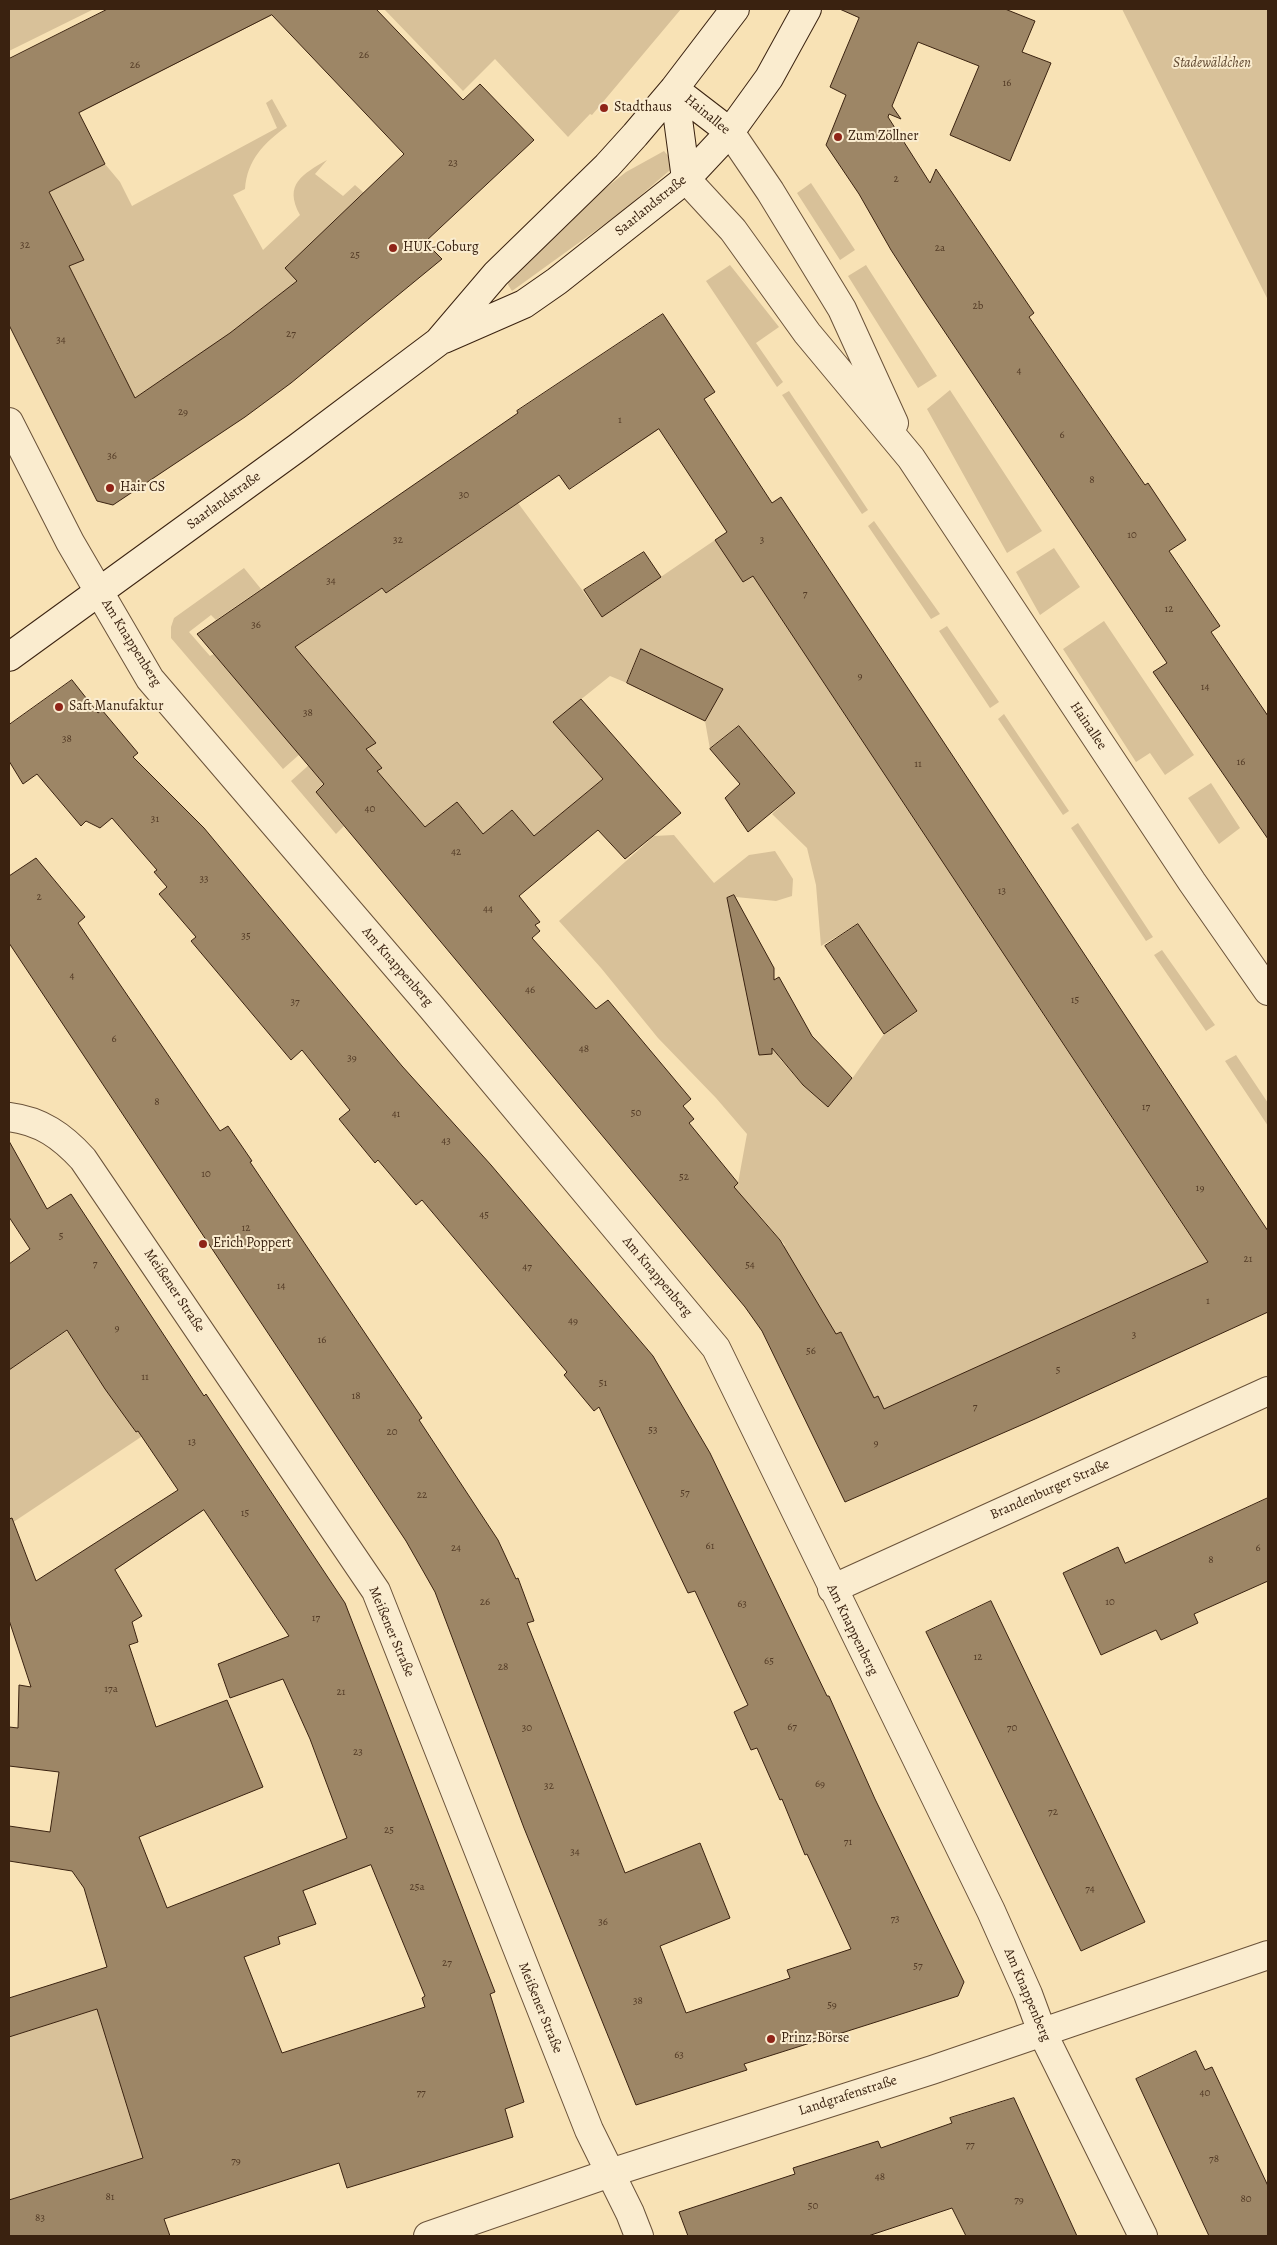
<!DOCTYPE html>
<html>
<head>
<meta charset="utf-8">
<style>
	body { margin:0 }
	#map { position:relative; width:1277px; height:2245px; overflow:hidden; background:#f8e2b5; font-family:Alegreya,serif }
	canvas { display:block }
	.frame { position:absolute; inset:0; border:10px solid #3a2210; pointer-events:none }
</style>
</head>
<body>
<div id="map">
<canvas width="1277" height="2245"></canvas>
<div class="frame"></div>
</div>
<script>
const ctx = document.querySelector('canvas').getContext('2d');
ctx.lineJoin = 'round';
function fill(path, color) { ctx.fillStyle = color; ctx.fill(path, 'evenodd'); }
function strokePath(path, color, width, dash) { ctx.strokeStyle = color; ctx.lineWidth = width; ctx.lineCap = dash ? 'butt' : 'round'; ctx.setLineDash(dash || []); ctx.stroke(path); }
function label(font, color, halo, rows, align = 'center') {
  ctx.font = font + ' Alegreya,serif'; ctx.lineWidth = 4; ctx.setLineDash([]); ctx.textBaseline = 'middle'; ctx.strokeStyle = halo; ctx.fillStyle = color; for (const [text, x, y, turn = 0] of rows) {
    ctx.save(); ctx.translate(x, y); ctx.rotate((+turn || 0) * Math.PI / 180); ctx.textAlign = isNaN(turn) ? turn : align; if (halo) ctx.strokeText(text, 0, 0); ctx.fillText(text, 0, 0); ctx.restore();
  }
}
const green = new Path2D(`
	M9,9h85l-85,42z
	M384,9h297l-89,106 -2,-1 -22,23 -73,-78 -32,32z
	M1122,9h146v291z
	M272,99l15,27c-23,17 -40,34 -42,63l-12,6 30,55 37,-35c-17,-31 3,-41 27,-55l-12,14 28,22 12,-11 9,8 -79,75 12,13 -80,62 -99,66 4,-39 -53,-104 14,-6 -61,-55 83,-41 15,18 12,24 145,-78 -11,-25z
	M664,151l12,14 -56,48 -108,78 -5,-8 95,-92 24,-19z
	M811,183l44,67 -15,10 -43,-67z
	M730,265l49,62 -23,16 27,39 -6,5 -71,-106z
	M866,265l71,111 -19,12 -70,-112z
	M950,390l92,141 -35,22 -80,-144z
	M789,391l79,119 -6,4 -80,-119z
	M518,503l84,114 113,-77 28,42 10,-6 455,687 -321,154 -20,-15 -9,-35 -17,-35 -7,2 -54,-83 5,-6 -25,-29 -31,-25 9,-8 9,-49 -31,-36 -58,-60 -57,-70 -42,-47 95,-85 20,-1 40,48 35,-28 26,-4 18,28 -1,17 -16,5 -40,-4v27l25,106 19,29 23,26 25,21 26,-30 30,-42 33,-22 -59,-88 -37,22 -5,-61 -9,-37 -35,-34 23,-22 -56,-66 -29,23 -5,-28 17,-33 -81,-39 -14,34 -17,-7 -57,46 50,57 -69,57 -22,-26 -29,24 -26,-32 -32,25 -48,-56 4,-4 -15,-18 -71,-102 87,-59 4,5z
	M874,521l66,93 -9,5 -63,-93z
	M1054,548l26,39 -40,28 -24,-43z
	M244,568l17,21 -45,31 -5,-5 -22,17 21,24 4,-2 86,100 -17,15 -112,-131v-11l3,-9z
	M1104,621l90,134 -29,20 -15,-22 -14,9 -73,-113z
	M947,626l52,76 -9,6 -51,-77z
	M1004,714l65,97 -6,4 -65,-96z
	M309,765l15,18 -8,9 28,34 -8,8 -45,-53z
	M1211,783l29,45 -21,16 -31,-46z
	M1078,823l75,114 -7,4 -75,-113z
	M1162,950l53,75 -9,6 -52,-76z
	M1236,1055l32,48v23l-43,-65z
	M73,1327l62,105 5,-3 4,6 -132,88 12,26 -15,-1v-178z
	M97,2009l47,149 -135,42v-163z`);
const building = new Path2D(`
	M108,9h268l87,91 17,-16 54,56 -109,102 17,17 -151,124 -46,34 -132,88 -16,-4 -88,-176v-266zM272,15l132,139 -119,114 12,13 -67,52 -95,65 -66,-132 15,-6 -35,-68 56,-28 -26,-51z
	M840,9h165l30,12 -13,31 29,11 -41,98 -60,-26 29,-69 -61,-24 -26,64 9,13 -12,-5 -1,3 42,66 6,-14 98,144 -5,4 116,168 3,-2 38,57 -17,11 51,75 -9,6 57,84v123l-115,-167 14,-9 -245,-365 -31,-48 -32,-56 -33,-49 20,-50 -16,-8 29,-69z
	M663,314l52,78 -11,7 68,104 9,-6 487,734v81l-233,107 -190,83 -83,-171 -17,-24 -429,-515 8,-8 -127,-150 321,-221 -1,-2zM659,429l68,103 -12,8 28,42 10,-6 455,686 -324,147 -6,-13 -4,2 -33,-66 -5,2 -56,-94 -46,-53 4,-4 -49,-60 5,-4 -11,-13 8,-7 -83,-99 -12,9 -64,-71 8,-7 -5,-6 5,-3 -21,-26 79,-66 27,29 56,-46 -100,-114 -28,23 50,57 -69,57 -22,-26 -29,24 -26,-32 -32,25 -48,-56 5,-3 -16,-19 10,-6 -81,-96 87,-59 4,5 173,-118 10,14z
	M644,552l17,25 -59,40 -18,-27z
	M641,649l82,40 -18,32 -78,-38z
	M72,680l26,33 4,-3 36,43 -5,4 71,71 198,238 89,99 162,191 57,97 117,243h2l46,103 89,183 -6,14 -214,68 3,6 -111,35 -112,-277 -89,-236 -29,-51 -397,-598v-67l27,-18 49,59 -7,6 142,208 8,-5 24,35 -2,1 172,256 -3,2 79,120 18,39 2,-1 16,43 -7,2 98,250 75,-30 30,75 -70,28 26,67 104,-35 -3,-8 64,-21 -44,-95 -2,1 -23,-56 -2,1 -23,-52 -6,2 -17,-38 14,-7 -53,-114 -7,2 -89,-186 -5,4 -30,-36 3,-3 -145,-172 -6,5 -38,-45 -3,3 -36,-44 11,-9 -48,-60 -11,10 -100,-119 5,-4 -37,-43 8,-7 -13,-15 3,-2 -45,-52 -12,10 -14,-7 -5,5 -44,-52 -14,10 -14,-23v-36z
	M739,726l56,67 -47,39 -23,-34 15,-14 -30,-35z
	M734,895l40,73v12l5,-3 33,59 40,42 -24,29 -25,-22 -31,-37v6l-13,1 -32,-157z
	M858,924l59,87 -33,23 -59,-88z
	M9,1141l38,68 24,-15 133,202 2,-2 139,209 150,389 -5,2 34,108 -19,7 8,28 -166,51 -8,-25 -175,56 6,17h-161v-36l134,-42 -46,-149 -88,28v-39l98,-31 -23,-79 -12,-17 -63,-10v-35l41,6 9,-60 -50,-6v-39l9,1 1,-43 12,2 -22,-67v-101l3,-1 24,63 142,-91 -40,-59 -2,1 -31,-43 -38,-59 -58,40v-106l21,-15 -21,-32zM204,1510l85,126 -71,28 12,34 53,-19 27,60 37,99 -180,70 -28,-71 124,-50 -36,-87 -71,27 -27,-82 9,-3 -6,-20 10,-6 -27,-46zM371,1865l54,131 -3,2 3,9 -143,46 -38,-96 36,-13 -2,-7 38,-13 -13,-33z
	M1268,1498v83l-74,33 4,9 -37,17 -5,-10 -55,25 -38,-82 55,-26 7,16z
	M991,1601l154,321 -64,29 -155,-319z
	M1196,2051l9,19 7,-3 56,119v50h-59l-73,-157z
	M1014,2098l63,138h-111l-14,-28 -84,28h-180l-9,-24 116,-38 -2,-6 85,-27 3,7 71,-25 -2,-5z`);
const street = new Path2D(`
	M730,132l40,59 72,118 52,114
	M686,179l47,51 74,103 104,125 281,424 76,109
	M9,422l61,120 80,137 282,329 284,340 275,563 37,83 14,38 101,204
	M9,1117c32,4 53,19 74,42l293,432 213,539 41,83 9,23
	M832,1589l436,-198
	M428,2236l182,-63 322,-103 336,-115`);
const secondary = new Path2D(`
	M674,89l12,90
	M674,89l56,43
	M444,339l80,-35 33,-23 129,-102 44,-47 39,-54 38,-69
	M9,657l288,-209 141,-106 58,-68 111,-108 28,-31 39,-46 61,-80`);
const markers = [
	[604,108,5,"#8f2418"],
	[838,137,5,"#8f2418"],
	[393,248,5,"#8f2418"],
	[110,488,5,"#8f2418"],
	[59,707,5,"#8f2418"],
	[203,1244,5,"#8f2418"],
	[771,2039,5,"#8f2418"]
];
const numberNames = [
	["26",364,55],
	["26",135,65],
	["16",1007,83],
	["23",453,163],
	["2",896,179],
	["32",25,245],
	["2a",940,248],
	["25",355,255],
	["2b",978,306],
	["27",291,334],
	["34",61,340],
	["4",1019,371],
	["29",183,412],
	["1",620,420],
	["6",1062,435],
	["36",112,456],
	["8",1092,480],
	["30",464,495],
	["10",1132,535],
	["32",398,540],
	["3",762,540],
	["34",331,581],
	["7",805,594],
	["12",1169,609],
	["36",256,625],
	["9",860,676],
	["14",1205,687],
	["38",308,713],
	["38",67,739],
	["16",1241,762],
	["11",918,764],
	["40",370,809],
	["31",155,819],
	["42",456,852],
	["33",204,879],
	["13",1002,891],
	["2",39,897],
	["44",488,909],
	["35",246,936],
	["4",72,976],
	["46",530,990],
	["15",1075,1000],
	["37",295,1002],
	["6",114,1039],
	["48",584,1049],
	["39",352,1058],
	["8",157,1102],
	["17",1146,1107],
	["50",636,1113],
	["41",396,1114],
	["43",446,1141],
	["10",206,1174],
	["52",684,1177],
	["19",1200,1188],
	["45",484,1215],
	["12",246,1228],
	["5",61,1236],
	["21",1248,1259],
	["7",95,1264],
	["54",750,1265],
	["47",527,1267],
	["14",281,1286],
	["1",1208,1301],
	["49",573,1321],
	["9",117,1328],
	["3",1134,1335],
	["16",322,1340],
	["56",811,1351],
	["5",1058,1370],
	["11",145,1377],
	["51",603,1383],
	["18",356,1396],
	["7",975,1407],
	["53",653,1430],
	["20",392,1432],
	["13",192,1442],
	["9",876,1443],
	["57",685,1493],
	["22",422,1495],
	["15",245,1513],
	["61",710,1546],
	["24",456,1548],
	["6",1258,1548],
	["8",1211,1560],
	["26",485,1602],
	["10",1110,1602],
	["63",742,1604],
	["17",316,1618],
	["12",978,1657],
	["65",769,1661],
	["28",503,1667],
	["17a",111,1689],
	["21",341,1692],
	["67",792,1727],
	["30",527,1728],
	["70",1012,1728],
	["23",358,1752],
	["69",820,1784],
	["32",549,1786],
	["72",1053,1812],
	["25",389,1830],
	["71",848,1842],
	["34",575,1852],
	["25a",417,1887],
	["74",1090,1889],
	["73",895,1919],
	["36",603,1922],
	["27",447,1963],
	["57",918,1966],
	["38",638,2001],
	["59",832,2005],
	["63",679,2055],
	["77",421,2093],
	["40",1205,2093],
	["77",970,2145],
	["78",1214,2159],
	["79",236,2161],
	["48",880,2177],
	["81",110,2197],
	["80",1246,2199],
	["79",1019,2200],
	["50",813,2206],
	["83",40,2218]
];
const parkNames = [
	["Stadewäldchen",1212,64]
];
const poiNames = [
	["Stadthaus",614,108],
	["Zum Zöllner",848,137],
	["HUK-Coburg",403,248],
	["Hair CS",120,488],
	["Saft Manufaktur",69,707],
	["Erich Poppert",213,1244],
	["Prinz-Börse",781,2039]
];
const streetNames = [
	["Hainallee",707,115,39],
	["Saarlandstraße",651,206,-39],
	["Saarlandstraße",224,501,-36],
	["Am Knappenberg",131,643,58],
	["Hainallee",1088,726,56],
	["Am Knappenberg",397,967,49],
	["Am Knappenberg",657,1277,50],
	["Meißener Straße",174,1291,56],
	["Brandenburger Straße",1050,1490,-24],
	["Am Knappenberg",852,1630,64],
	["Meißener Straße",391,1632,67],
	["Am Knappenberg",1027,1995,67],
	["Meißener Straße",540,2008,68],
	["Landgrafenstraße",848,2096,-18]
];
fill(green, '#d8c199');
fill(building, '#9d8666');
strokePath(building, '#3a2210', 1);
strokePath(street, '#6a5239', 30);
strokePath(secondary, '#3a2210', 30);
strokePath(street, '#faeccf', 28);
strokePath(secondary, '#faeccf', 28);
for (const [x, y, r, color] of markers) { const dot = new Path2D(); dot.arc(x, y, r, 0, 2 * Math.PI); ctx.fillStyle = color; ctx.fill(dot); strokePath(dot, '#faeccf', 2); }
label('11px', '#533b26', null, numberNames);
label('italic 14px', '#624a32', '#faeccf', parkNames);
label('14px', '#3a2210', '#faeccf', poiNames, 'left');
label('14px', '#3a2210', '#faeccf', streetNames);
</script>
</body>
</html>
